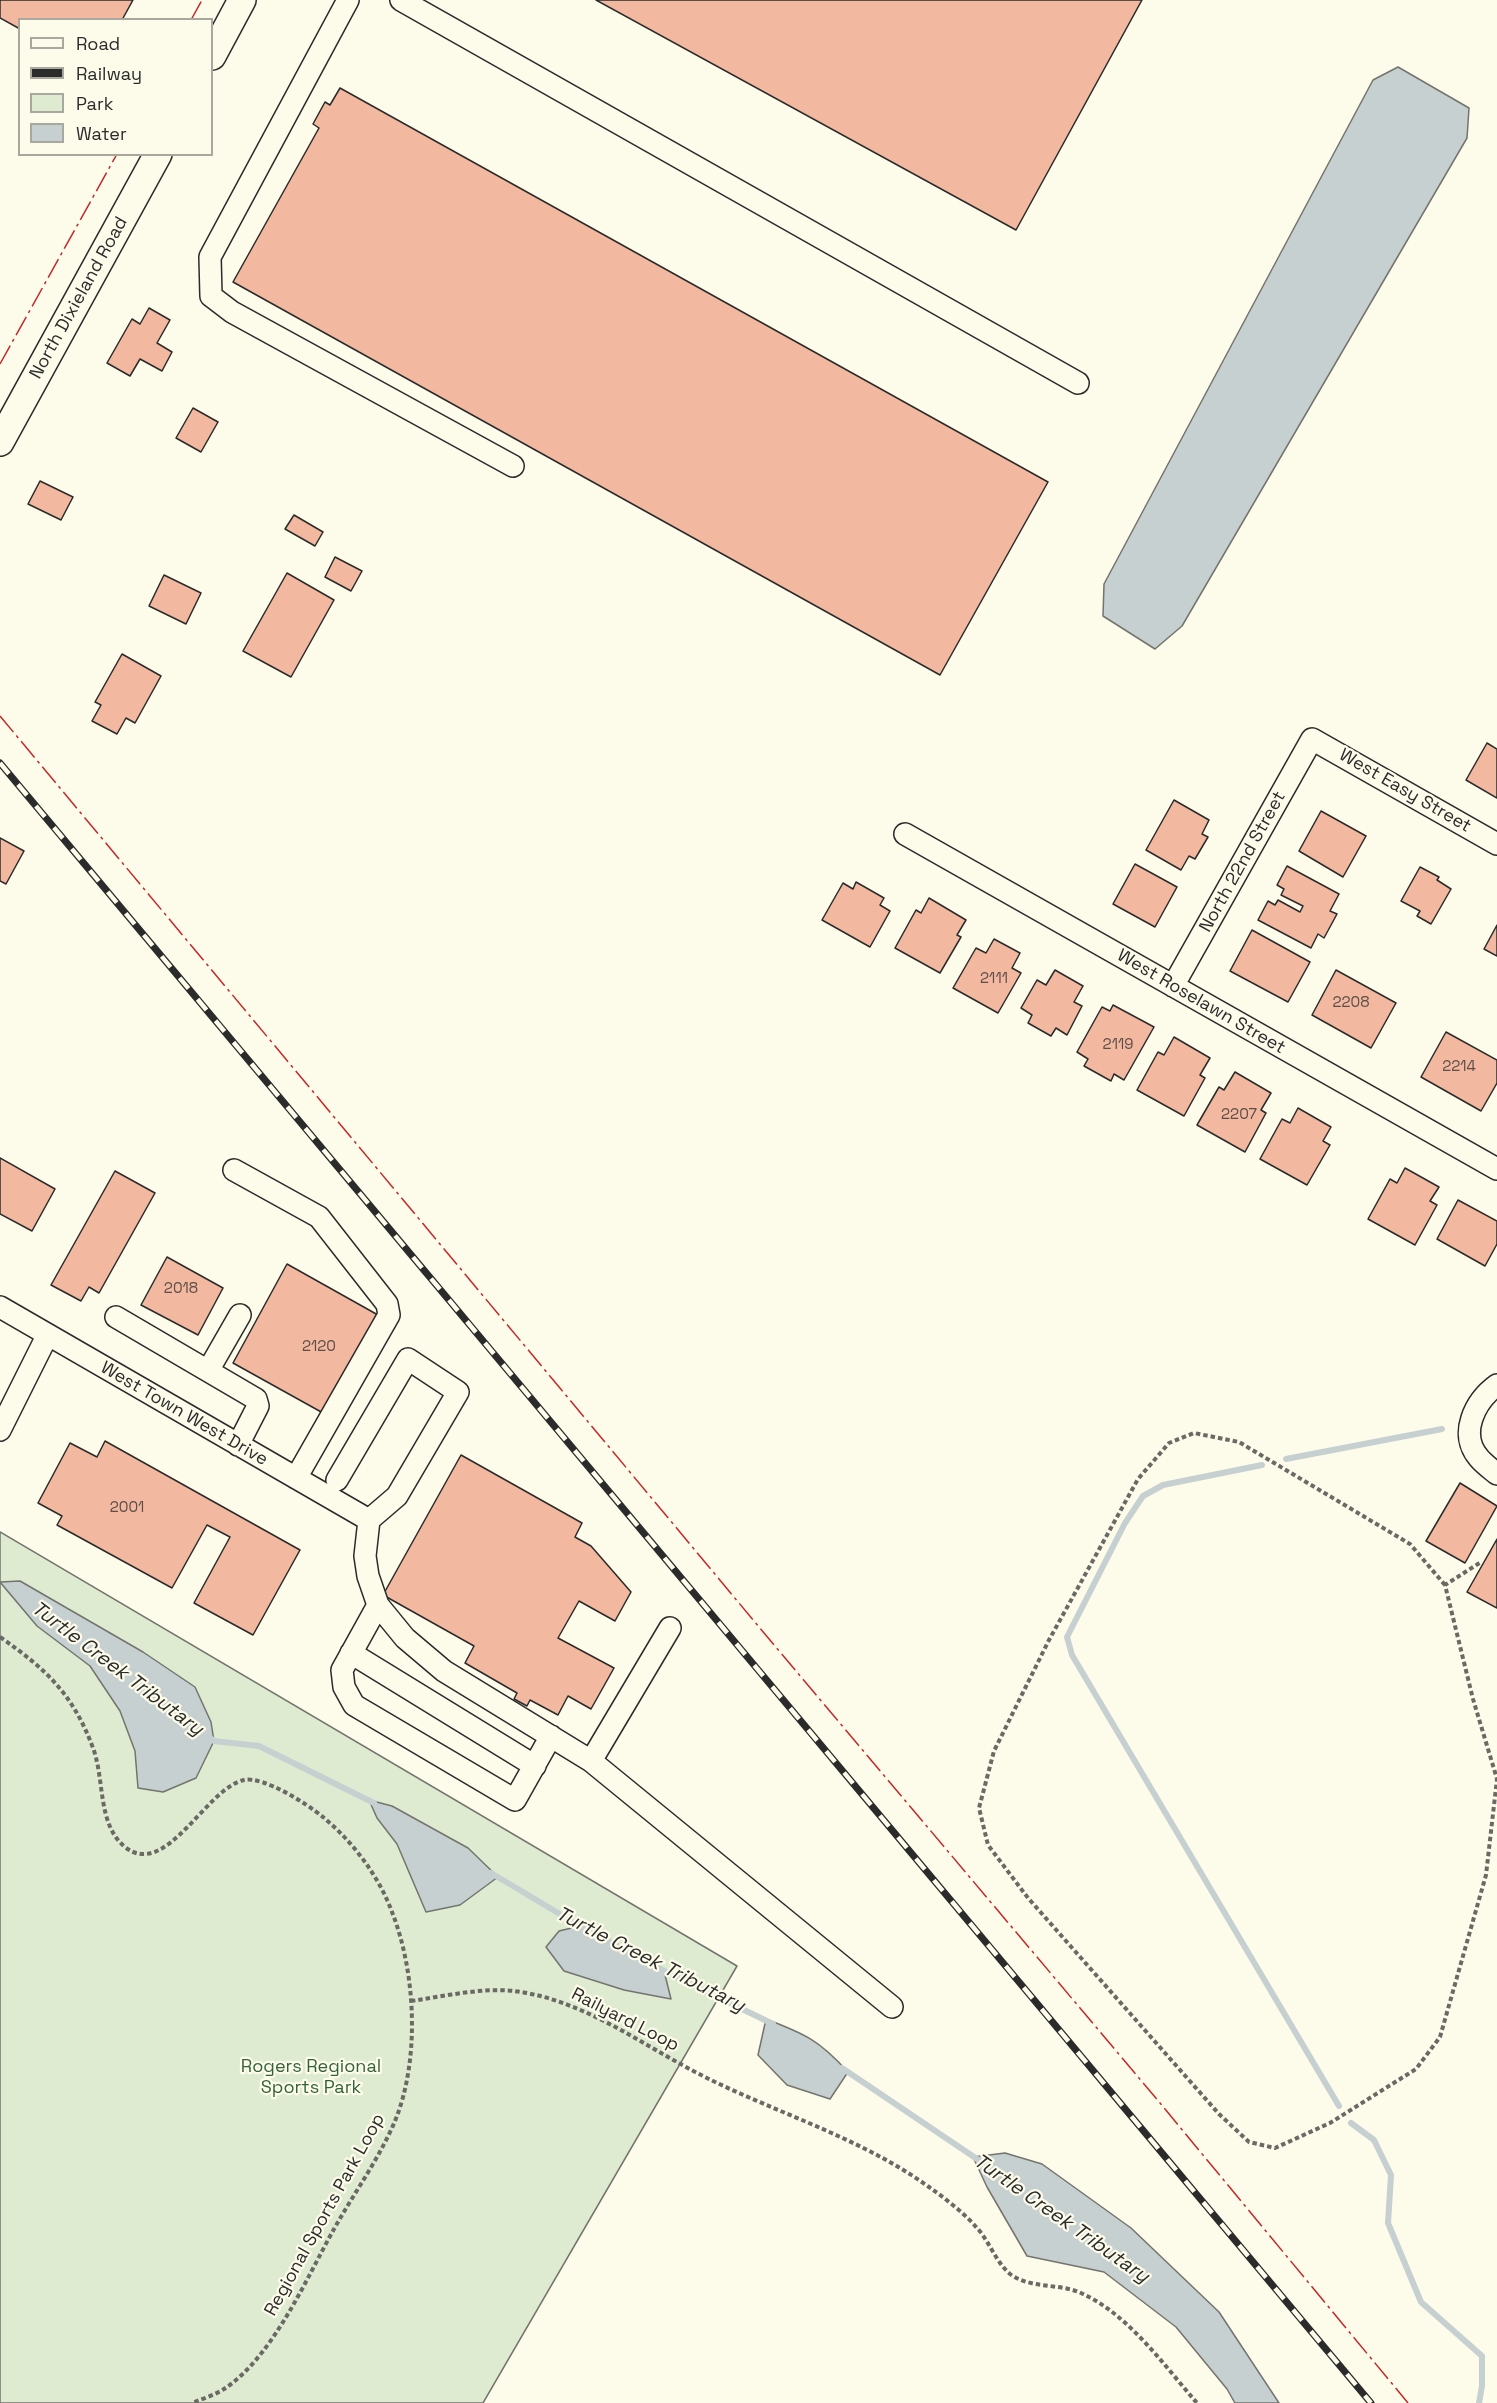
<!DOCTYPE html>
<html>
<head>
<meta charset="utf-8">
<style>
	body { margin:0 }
	#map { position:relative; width:1497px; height:2403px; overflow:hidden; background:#fdfbea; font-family:"Space Grotesk",sans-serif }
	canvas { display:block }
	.legend { position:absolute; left:18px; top:18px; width:195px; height:138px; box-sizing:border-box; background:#fdfbea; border:2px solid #a9a89e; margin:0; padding:8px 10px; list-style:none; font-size:18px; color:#2b2b2b }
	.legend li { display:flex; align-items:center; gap:12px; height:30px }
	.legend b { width:30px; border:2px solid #a9a89e }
</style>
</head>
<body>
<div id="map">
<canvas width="1497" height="2403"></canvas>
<ul class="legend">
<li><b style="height:8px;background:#fdfbea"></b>Road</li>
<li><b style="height:8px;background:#2b2b2b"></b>Railway</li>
<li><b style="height:16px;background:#deebd1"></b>Park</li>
<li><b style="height:16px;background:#c7d0d0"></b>Water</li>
</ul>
</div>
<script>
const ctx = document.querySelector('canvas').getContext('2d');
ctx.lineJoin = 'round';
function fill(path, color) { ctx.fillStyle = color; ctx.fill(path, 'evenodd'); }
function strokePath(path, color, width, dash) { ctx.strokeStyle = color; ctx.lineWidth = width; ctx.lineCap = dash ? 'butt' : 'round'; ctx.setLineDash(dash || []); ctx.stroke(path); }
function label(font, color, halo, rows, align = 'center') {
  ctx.font = font + ' "Space Grotesk",sans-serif'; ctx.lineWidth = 4.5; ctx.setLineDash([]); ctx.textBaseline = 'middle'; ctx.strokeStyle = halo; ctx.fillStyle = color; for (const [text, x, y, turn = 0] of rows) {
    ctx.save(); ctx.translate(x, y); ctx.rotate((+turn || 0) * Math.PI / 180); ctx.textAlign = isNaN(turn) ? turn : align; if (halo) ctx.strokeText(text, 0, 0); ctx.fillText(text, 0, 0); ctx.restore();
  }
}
const green = new Path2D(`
	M0,1532l737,434 -254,437h-483z`);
const water = new Path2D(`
	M1398,67l71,41 -2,30 -285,488 -27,23 -52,-33 1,-32 269,-504z
	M20,1581l123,71 52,35 16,35 3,19 -18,37 -33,14 -25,-4 -3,-37 -15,-40 -30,-45 -53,-40 -37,-44z
	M369,1800l23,6 76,42 30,29 -38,28 -34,7 -29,-68 -20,-26z
	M580,1926l84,45 7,28 -47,-9 -60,-19 -18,-24 13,-16z
	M766,2019c39,15 53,21 82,53l-18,27 -43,-14 -29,-30z
	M1005,2153l37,11 89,64 88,84 60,91h-44l-8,-14 -51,-62 -72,-55 -77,-16 -40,-69 -14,-30z`);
const stream = new Path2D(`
	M1286,1459l156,-30
	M1262,1465l-99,20 -20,11 -18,27 -58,114 5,18 267,451
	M208,1736l6,5 45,5 115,57
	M491,1873l89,53 84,45 109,53
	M842,2068l138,93
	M1351,2123l23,17 17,35 -3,48 33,79 61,54v30l-3,17`);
const building = new Path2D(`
	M0,0h133l-11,20h-102v9l-20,-11z
	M596,0h546l-126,230z
	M340,88l708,394 -108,193 -707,-393 86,-154 -6,-4 12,-22 5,3z
	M149,308l21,12 -13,23 15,9 -10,19 -22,-12 -10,17 -23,-13 25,-44 8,5z
	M193,408l25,14 -17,30 -25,-14z
	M40,481l33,16 -12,23 -33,-16z
	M294,515l29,17 -8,14 -30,-17z
	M335,557l27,14 -11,20 -26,-14z
	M287,573l47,27 -43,77 -48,-26z
	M164,575l37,18 -15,31 -37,-18z
	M122,654l39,22 -26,47 -9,-5 -9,16 -25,-13 9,-16 -6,-3z
	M1487,743l10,6v49l-31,-18z
	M1174,800l35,20 -7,14 6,3 -13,22 -6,-3 -8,14 -35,-20z
	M1321,811l45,25 -23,41 -44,-26z
	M0,838l24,13 -18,33 -6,-3z
	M1135,864l42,23 -22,40 -42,-23z
	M1287,866l52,28 -9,17 7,3 -13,24 -6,-4 -7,14 -53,-28 10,-19 7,4 3,-5 22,12 3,-6 -22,-11 3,-6 -7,-4z
	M1420,867l19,10 -2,3 14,9 -20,35 -14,-8 3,-5 -19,-10z
	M856,882l28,16 -4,7 10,6 -20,36 -48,-27 21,-37 10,6z
	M929,898l37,22 -9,15 4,2 -21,36 -45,-25 21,-38 5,3z
	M1497,925v31l-13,-7z
	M1252,930l58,32 -22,40 -58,-31z
	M994,939l26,14 -8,15 9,5 -23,40 -45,-25 23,-40 10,5z
	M1055,970l28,16 -9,16 8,4 -15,29 -11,-7 -5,8 -23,-13 4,-8 -11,-7 16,-28 9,5z
	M1336,970l60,33 -25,45 -59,-33z
	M1113,1005l41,22 -30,53 -10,-6 -3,7 -27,-15 4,-7 -11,-7 25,-45 8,4z
	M1446,1032l51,28v23l-16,28 -60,-34z
	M1174,1037l36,21 -10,17 5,3 -21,38 -47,-26 21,-38 6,3z
	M1235,1072l36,21 -10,17 5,3 -21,39 -48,-27 22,-38 5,3z
	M1298,1108l33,19 -8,14 7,4 -23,40 -47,-26 22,-40 8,4z
	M0,1158l55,31 -23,42 -32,-17z
	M1405,1168l34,19 -9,14 7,4 -22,40 -47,-26 22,-40 7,4z
	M115,1171l40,22 -56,100 -10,-6 -8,14 -30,-16z
	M1458,1200l39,21v23l-12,22 -48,-27z
	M167,1257l56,31 -25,47 -57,-30z
	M287,1264l91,51 -55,98 -90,-50z
	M105,1441l195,109 -47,85 -59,-32 36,-66 -23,-12 -35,63 -115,-63 5,-9 -24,-13 32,-60 27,14z
	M461,1455l121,68 -7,14 16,9 40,46 -16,29 -36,-20 -21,37 56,30 -23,41 -23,-13 -10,19 -28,-15 -3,6 -13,-7 3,-6 -52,-30 9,-17 -91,-51z
	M1460,1483l37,23 -32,57 -39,-22z
	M1497,1539v69l-30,-16z`);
const path = new Path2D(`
	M1445,1585l-35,-41 -171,-102 -45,-9 -25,10 -31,36 -89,161 -55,111 -15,57 9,37 40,53 191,216 30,28 26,6 55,-25 86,-54 24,-32 46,-162 11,-96 -24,-80 -28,-114 36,-23
	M0,1637c46,32 73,57 93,111 12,32 4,76 32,99 41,33 81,-59 119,-67 20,-4 63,24 79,37 29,24 56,59 69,95 24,61 28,148 3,209 -16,38 -41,72 -61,108 -28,50 -61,128 -110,160 -9,6 -22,10 -32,14
	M411,2001c36,-5 75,-15 110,-9 68,11 124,55 184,85 74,37 156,61 224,110 17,12 35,26 49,42 12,14 18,33 32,45 20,15 49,9 71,19 47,21 82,71 116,110`);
const minor = new Path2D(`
	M348,0l-138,257 1,39 21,16 281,154
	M401,0l677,383
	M905,834l592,335
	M1173,986l139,-247 185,105
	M234,1170l85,47 68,87 2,11 -93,163
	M0,1307l369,213
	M116,1317l140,82 2,7 -20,39
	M209,1369l31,-54
	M1497,1385c-22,16 -39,49 -18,73 5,6 12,11 18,16
	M0,1430l47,-94
	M337,1480l71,-121 50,33 -61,104 -28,24 -4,36 3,20 10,29 27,33 39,33 147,90 301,246
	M378,1605l-36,65 2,17 10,18 161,95 36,-64
	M351,1653l184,113
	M591,1761l79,-133`);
const major = new Path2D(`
	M212,56l30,-56
	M0,442l158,-288`);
const rail = new Path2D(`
	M0,763l1371,1640`);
const power = new Path2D(`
	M191,20l11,-20
	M0,364l117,-210
	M0,716l764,917 396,470 248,300`);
const numberNames = [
	["2111",994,979],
	["2208",1351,1003],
	["2119",1118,1045],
	["2214",1459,1067],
	["2207",1239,1115],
	["2018",181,1289],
	["2120",319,1347],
	["2001",127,1508]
];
const streetNames = [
	["North Dixieland Road",79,298,-61],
	["West Easy Street",1405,791,30],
	["North 22nd Street",1243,862,-61],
	["West Roselawn Street",1201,1002,30],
	["West Town West Drive",184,1414,30],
	["Railyard Loop",625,2020,27],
	["Regional Sports Park Loop",325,2215,-61]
];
const parkNames = [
	["Rogers Regional",311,2067],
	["Sports Park",311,2088]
];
const waterNames = [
	["Turtle Creek Tributary",117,1669,37],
	["Turtle Creek Tributary",650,1960,27],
	["Turtle Creek Tributary",1061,2219,35]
];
fill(green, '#deebd1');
strokePath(green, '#74746e', 1.5);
fill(water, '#c7d0d0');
strokePath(water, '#74746e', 1.5);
strokePath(stream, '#c7d0d0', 6);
fill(building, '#f2b8a0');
strokePath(building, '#2b2b2b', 1.5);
strokePath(minor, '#2b2b2b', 24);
strokePath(major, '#2b2b2b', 30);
strokePath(path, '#6a6964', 4, [4.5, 3]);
strokePath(minor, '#fdfbea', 21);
strokePath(major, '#fdfbea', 27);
strokePath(rail, '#2b2b2b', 7);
strokePath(rail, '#fdfbea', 4.5, [14]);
strokePath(power, '#c62828', 1.5, [21, 4.5, 3, 4.5]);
label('15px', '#5d4e48', null, numberNames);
label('18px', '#2b2b2b', '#fdfbea', streetNames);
label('18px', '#34623c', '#fdfbea', parkNames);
label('italic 20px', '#2b2b2b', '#fdfbea', waterNames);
</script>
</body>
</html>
